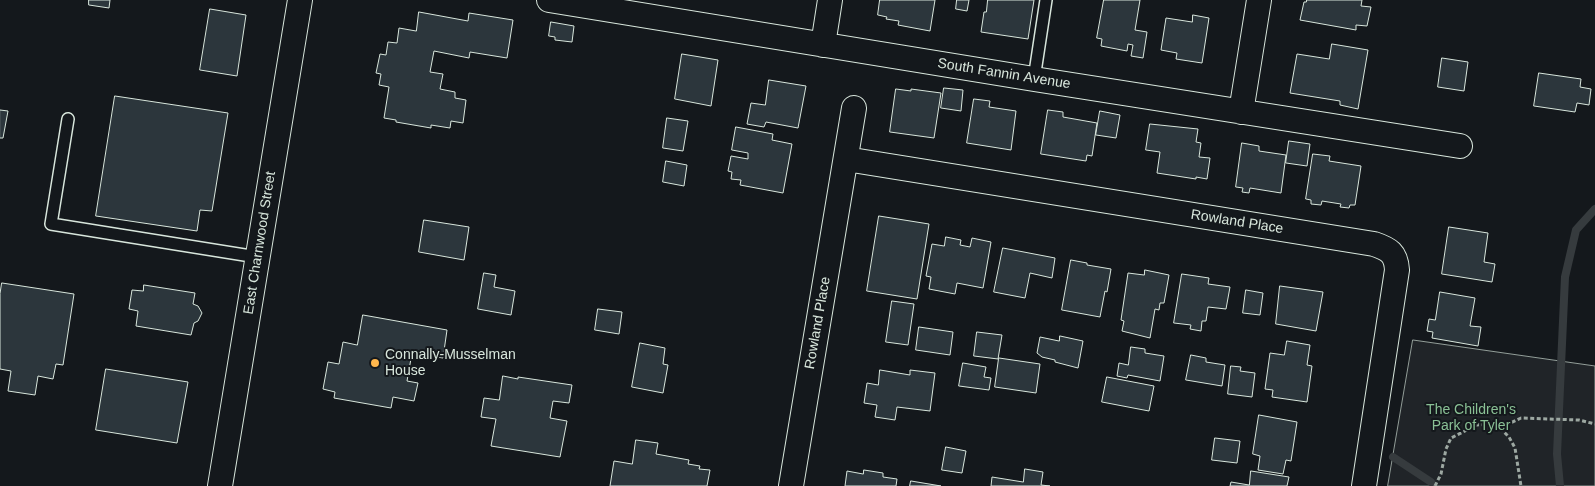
<!DOCTYPE html>
<html>
<head>
<meta charset="utf-8">
<style>
	body { margin:0 }
	canvas { display:block; background:#14181c }
</style>
</head>
<body>
<canvas width="1595" height="486"></canvas>
<script>
const ctx = document.querySelector('canvas').getContext('2d');
ctx.lineJoin = 'round';
function fill(path, color) { ctx.fillStyle = color; ctx.fill(path, 'evenodd'); }
function strokePath(path, color, width, dash) { ctx.strokeStyle = color; ctx.lineWidth = width; ctx.lineCap = dash ? 'butt' : 'round'; ctx.setLineDash(dash || []); ctx.stroke(path); }
function label(font, color, halo, rows, align = 'center') {
  ctx.font = font + ' Helvetica,sans-serif'; ctx.lineWidth = 4; ctx.setLineDash([]); ctx.textBaseline = 'middle'; ctx.strokeStyle = halo; ctx.fillStyle = color; for (const [text, x, y, turn = 0] of rows) {
    ctx.save(); ctx.translate(x, y); ctx.rotate((+turn || 0) * Math.PI / 180); ctx.textAlign = isNaN(turn) ? turn : align; if (halo) ctx.strokeText(text, 0, 0); ctx.fillText(text, 0, 0); ctx.restore();
  }
}
const green = new Path2D(`
	M1413,340l182,26v120h-207z`);
const stream = new Path2D(`
	M1393,457l38,25
	M1560,486l-3,-32 8,-177 11,-47 19,-21`);
const building = new Path2D(`
	M89,0h21l-1,8 -20,-3z
	M880,0h55l-5,31 -32,-6 1,-4 -13,-2 1,-2 -9,-2z
	M957,0h12l-2,11 -11,-2z
	M988,0h46l-6,39 -47,-7 3,-20h2z
	M1104,0h36l-5,30 12,2 -4,26 -12,-2 2,-11 -5,-1 -1,7 -26,-5 1,-7 -5,-1z
	M1307,0h55l-1,6 10,1 -4,19 -11,-1v5l-56,-10 4,-18h2z
	M210,9l36,6 -9,61 -37,-6z
	M419,12l49,9 1,-8 44,7 -6,38 -37,-6 -1,6 -35,-7 -4,21 13,2 -3,15 15,3v6l11,2 -3,23 -12,-2 -1,7 -19,-3v3l-35,-6v-2l-12,-2 5,-31 -10,-2 2,-11 -5,-1 4,-19 6,1 2,-13 9,1 2,-15 17,3z
	M1193,15l16,3 -7,45 -26,-4 1,-6 -16,-3 5,-32 26,4z
	M551,22l23,4 -2,16 -17,-2v-3l-6,-1z
	M1332,44l36,6 -10,59 -18,-4v-4l-50,-8 7,-39 32,5z
	M682,54l36,6 -7,46 -36,-7z
	M1442,58l26,4 -4,29 -26,-4z
	M1539,73l42,6 -1,8 11,2 -2,16 -12,-2 -2,9 -41,-6z
	M769,80l37,6 -8,42 -32,-6 -2,5 -17,-3 4,-21 14,2z
	M944,88l19,2 -2,21 -20,-3z
	M896,89l15,2v-2l30,4 -7,45 -44,-6z
	M115,96l113,17 -16,98 -12,-1 -3,21 -101,-15z
	M974,99l16,2 -1,6 27,4 -5,39 -44,-7z
	M0,110l8,1 -5,27h-3z
	M1048,110l15,2v5l34,6 -5,33 -5,-1 -1,6 -45,-7z
	M1100,111l20,4 -4,23 -20,-3z
	M667,118l21,3 -5,30 -20,-3z
	M1150,124l48,5 -2,13 5,1 -2,14 11,1 -3,21 -11,-2v2l-39,-6 3,-21 -14,-2z
	M736,127l37,7 -1,6 20,4 -9,49 -43,-8 1,-5 -10,-1 1,-7 -4,-1 3,-15 17,3v-6l-16,-3z
	M1289,141l21,3 -3,22 -21,-3z
	M1242,143l17,3v5l27,4 -5,38 -31,-5 -1,5 -7,-1 1,-4 -7,-1z
	M1313,154l17,2 -1,5 32,5 -6,39h-5l-1,3 -9,-1 1,-3 -19,-3 -1,4 -10,-1v-4l-5,-1z
	M666,161l21,4 -3,21 -21,-4z
	M879,216l50,8 -12,75 -50,-8z
	M424,220l45,7 -5,33 -45,-8z
	M1449,227l39,6 -4,29 11,2 -3,18 -50,-8z
	M946,237l15,3 -1,5 10,2 2,-9 19,4 -8,46 -26,-5 -2,11 -26,-5 2,-12 -5,-1 6,-32 12,2z
	M1003,248l52,10 -3,20 -22,-5 -5,25 -31,-6z
	M1071,260l16,3v2l24,4 -4,23 -2,-1 -5,26 -38,-7z
	M1145,270l24,5 -5,28h-4l-1,7 -4,-1 -5,29 -28,-7 2,-10 -3,-1 7,-47 16,2z
	M484,273l12,2 -2,12 21,4 -4,24 -33,-6z
	M1182,274l27,4 -1,6 22,3 -4,22 -18,-2 -2,14h-4l-1,10 -11,-2 1,-4 -17,-2z
	M2,283l72,11 -11,71 -7,-1 -3,15 -15,-3 -3,19 -27,-4 3,-20 -11,-2v-75z
	M144,285l51,8 -2,11 5,2 4,7 -4,8 -4,2 -3,12 -55,-9 2,-15 -9,-2 3,-19 11,1z
	M1280,286l43,6 -7,39 -40,-7z
	M1246,290l17,3 -3,22 -17,-2z
	M1440,292l35,6 -5,28 11,1 -3,19 -46,-8 1,-6 -6,-1 2,-12 6,1z
	M892,301l22,3 -6,41 -22,-3z
	M598,309l24,3 -3,22 -24,-4z
	M363,315l84,15 -4,28 -31,-5 -5,28 11,2 -4,18 -21,-4 -2,11 -57,-10 1,-6 -12,-3 5,-27 11,2 4,-22 14,3z
	M919,327l34,5 -3,23 -34,-5z
	M977,332l25,3 -4,24 -24,-3z
	M1060,336l23,5 -5,27 -23,-6v-2l-13,-3 -5,-4 3,-16 19,4z
	M1287,341l23,4 -3,20 5,1 -5,36 -35,-5 1,-7 -8,-1 5,-36 14,2z
	M640,343l25,5 -2,16 5,1 -5,28 -31,-6z
	M1131,347l14,2v4l19,3 -4,25 -32,-6 -1,3 -10,-2 2,-13 9,2z
	M1191,355l15,3v4l19,3 -3,21 -36,-6z
	M999,358l41,6 -4,29 -41,-6z
	M963,363l23,4 -2,10 7,1 -2,12 -30,-4z
	M1231,366l10,1 -1,4 15,2 -3,24 -24,-3z
	M106,369l82,13 -11,61 -81,-13z
	M880,370l30,5v-5l25,3 -5,38 -33,-4 -2,13 -20,-3 2,-12 -13,-2 3,-20 11,2z
	M503,376l15,3v-2l54,8 -3,18 -16,-2 -3,17 17,3 -7,36 -69,-11 5,-27 -15,-2 3,-19 15,2z
	M1107,377l47,9 -5,25 -47,-9z
	M1259,415l38,7 -6,39 -5,-1 -3,14 -25,-4 2,-14 -7,-2z
	M1215,438l25,3 -3,22 -25,-3z
	M636,440l22,3 -2,11 33,6 -1,4 12,2 -1,3 11,1 -3,16h-97l4,-25 18,3z
	M946,447l20,4 -4,22 -20,-3z
	M1025,469l18,3 -2,13 9,1h-59l1,-9 31,5z
	M864,470l19,3v4l14,2 -1,7h-51l2,-15 16,3z
	M1251,471l38,6 -2,9h-57l1,-4 18,3z
	M911,481l30,5h-31z`);
const path = new Path2D(`
	M1500,428l21,-10 58,2 16,4
	M1435,486l6,-12 5,-25 5,-11 26,-13 13,-1 10,4 9,9 6,11 6,38`);
const lane = new Path2D(`
	M1034,79l12,-79
	M68,119l-17,105 206,33`);
const street = new Path2D(`
	M549,0l485,79 426,67
	M823,45l7,-45
	M1241,112l18,-112
	M846,159l528,85c15,5 22,9 23,26l-33,216
	M220,486l80,-486
	M791,486l63,-378`);
const markers = [
	[375,363,5,"#ffb74d"]
];
const streetNames = [
	["South Fannin Avenue",1004,74,9],
	["Rowland Place",1237,222,9],
	["East Charnwood Street",260,243,-81],
	["Rowland Place",818,323,-80]
];
const poiNames = [
	["Connally-Musselman",385,355],
	["House",385,371]
];
const parkNames = [
	["The Children's",1471,410],
	["Park of Tyler",1471,426]
];
fill(green, '#202428');
strokePath(green, '#939e99', 1);
strokePath(stream, '#363b3e', 8);
fill(building, '#2c363c');
strokePath(building, '#d8e6dc', 1);
strokePath(lane, '#d8e6dc', 14);
strokePath(street, '#d8e6dc', 26);
strokePath(path, '#9da8a2', 3, [4, 2.5]);
strokePath(lane, '#14181c', 11);
strokePath(street, '#14181c', 24);
for (const [x, y, r, color] of markers) { const dot = new Path2D(); dot.arc(x, y, r, 0, 2 * Math.PI); ctx.fillStyle = color; ctx.fill(dot); strokePath(dot, '#14181c', 2); }
label('14px', '#d8e6dc', '#14181c', streetNames);
label('14px', '#d8e6dc', '#14181c', poiNames, 'left');
label('14px', '#8ac095', '#14181c', parkNames);
</script>
</body>
</html>
